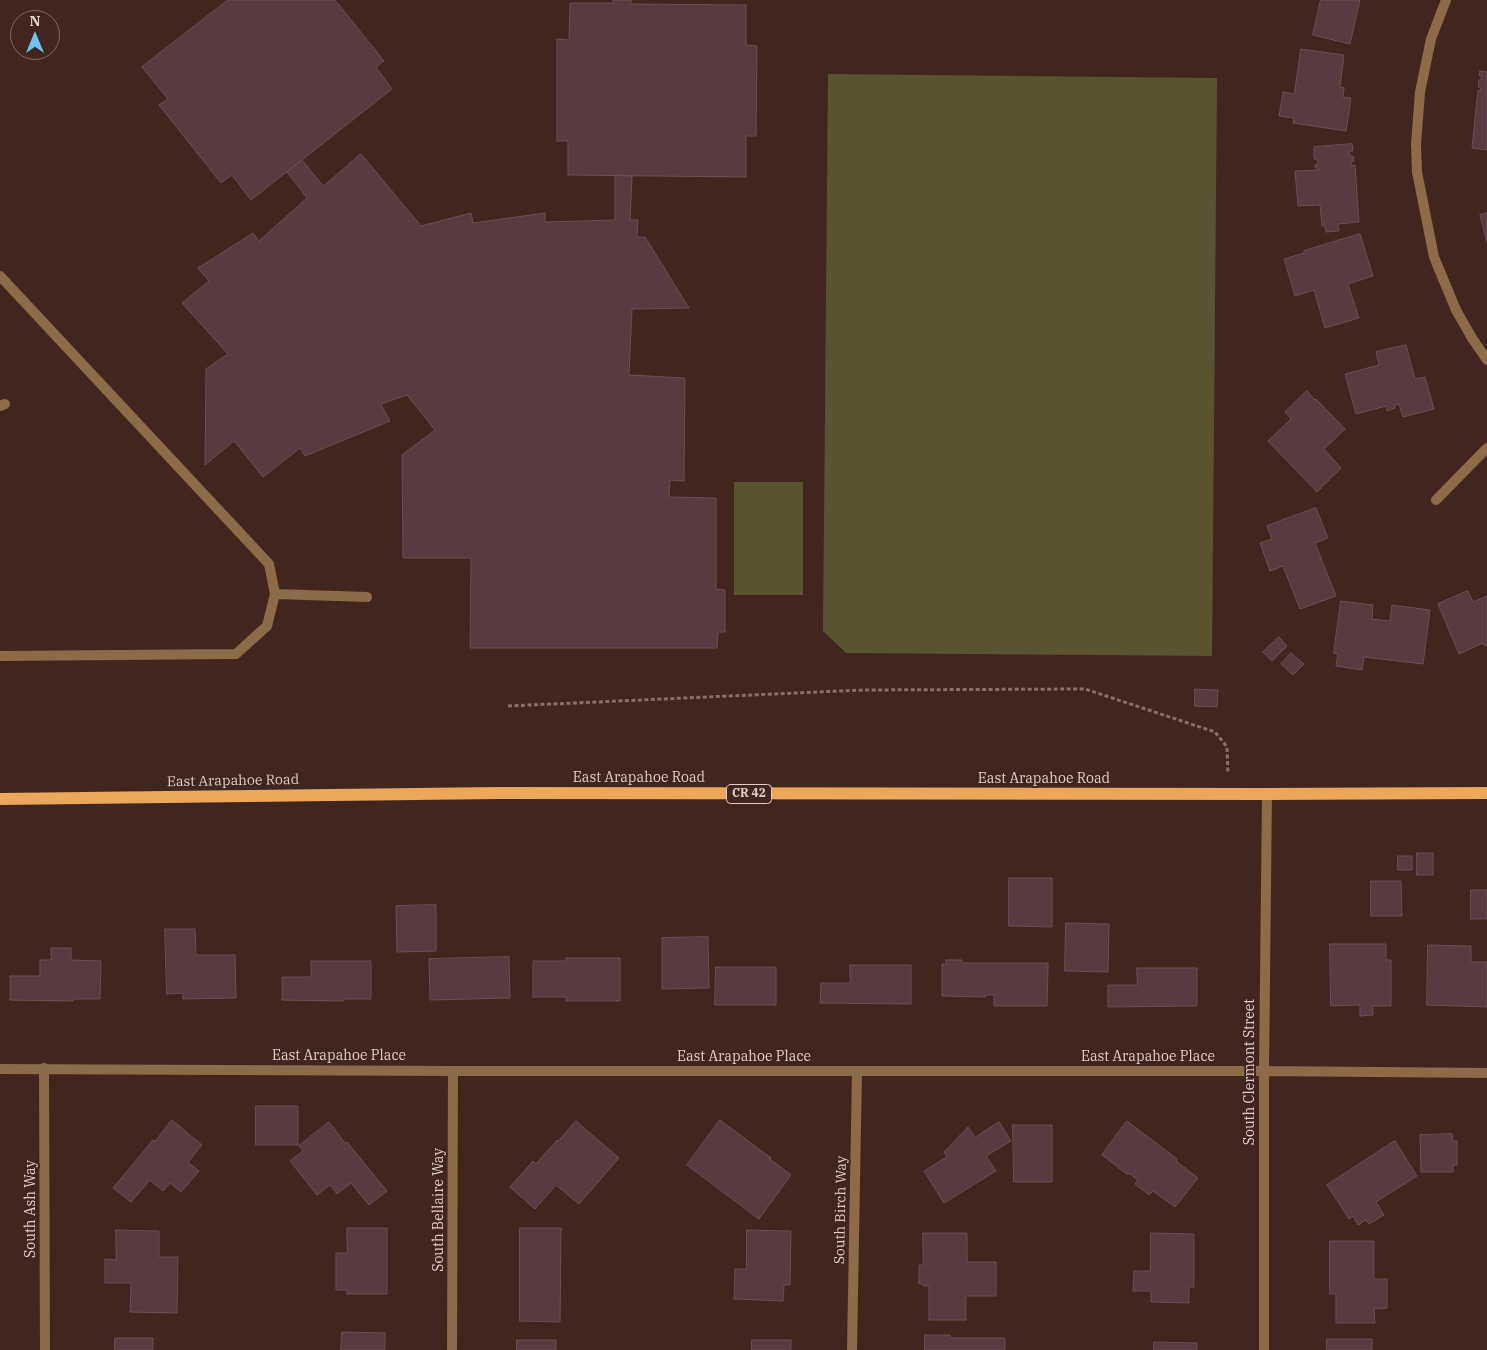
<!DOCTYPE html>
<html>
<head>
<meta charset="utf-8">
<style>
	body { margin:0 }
	#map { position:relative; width:1487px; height:1350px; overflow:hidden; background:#40261f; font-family:"IBM Plex Serif",serif }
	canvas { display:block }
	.north { position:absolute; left:10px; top:10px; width:50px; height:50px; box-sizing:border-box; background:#40261f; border:1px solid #806963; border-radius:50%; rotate:0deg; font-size:14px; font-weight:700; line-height:20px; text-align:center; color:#dfcec9 }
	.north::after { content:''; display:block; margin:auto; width:18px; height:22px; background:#6cc3f2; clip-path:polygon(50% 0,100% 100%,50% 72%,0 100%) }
</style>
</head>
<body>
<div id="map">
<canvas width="1487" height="1350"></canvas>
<div class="north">N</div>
</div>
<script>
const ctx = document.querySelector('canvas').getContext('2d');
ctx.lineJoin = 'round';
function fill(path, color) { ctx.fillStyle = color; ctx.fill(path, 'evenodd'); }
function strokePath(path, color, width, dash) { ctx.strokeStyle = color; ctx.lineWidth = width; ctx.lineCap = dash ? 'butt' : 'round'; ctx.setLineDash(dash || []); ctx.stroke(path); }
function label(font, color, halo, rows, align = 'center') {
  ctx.font = font + ' "IBM Plex Serif",serif'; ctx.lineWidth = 4; ctx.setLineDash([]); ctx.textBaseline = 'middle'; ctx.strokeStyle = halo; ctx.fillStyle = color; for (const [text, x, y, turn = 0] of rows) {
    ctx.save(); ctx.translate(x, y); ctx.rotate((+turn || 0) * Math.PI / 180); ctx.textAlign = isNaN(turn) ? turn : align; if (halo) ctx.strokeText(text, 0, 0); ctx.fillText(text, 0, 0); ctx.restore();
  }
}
const green = new Path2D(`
	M828,74l389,4 -5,578 -366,-3 -23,-22z
	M734,482h69v113h-69z`);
const building = new Path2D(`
	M228,0h107l49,61 -8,6 16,22 -141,111 -19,-25 -11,8 -62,-78 9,-6 -26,-32z
	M613,0h18v4l115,1v40l11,1 -1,90h-10v41l-178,-2v-34h-11v-102l12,1 1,-37h43z
	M1321,0h39l-10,44 -37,-9z
	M1301,49l43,6 -4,32 4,1 -1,9 8,1 -5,33 -53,-8 1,-5 -15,-2 4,-24 11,2z
	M1480,71l7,1v78l-15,-2 6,-58 2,1 1,-3 -3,-1 1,-7h2l1,-4h-2z
	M1352,144l1,7h-4l1,5h3l1,5 -3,1v4l4,-1 4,57 -21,2 1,7 -13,1 -1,-6h-3l-2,-21 -22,1 -3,-35 24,-1v-2h-4v-3l3,-1 -1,-5h-3v-12z
	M361,154l60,72 50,-13 2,10 72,-10v9l70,-2v-45l17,1 -2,44h8l-1,17h8l44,71 -57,1 -3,66 56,3 -1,103 -14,-1 -1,17 47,1v91l9,1v42h-7l-1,16h-247l1,-90h-68l-1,-103 33,-25 -28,-35 -26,9 9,17 -85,35 -5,-8 -37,29 -29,-36 -29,24 1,-96 22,-15 -46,-51 27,-22 -11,-13 55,-35 6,8 48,-43 -20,-26 15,-12 21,26z
	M1487,213v30l-7,-28z
	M1360,234l13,42 -25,8 11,34 -34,10 -11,-38 -19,6 -11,-37 20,-6v-2z
	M1406,345l9,34 10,-2 9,32 -31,8 -4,-13 -4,1v3l-8,3 -1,-5 -30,8 -11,-40 34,-9 -3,-13z
	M1307,391l8,9 1,-1 29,30 -21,20 17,19 -24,24 -49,-51 23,-22 -6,-7z
	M1316,508l12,30 -13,5 21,53 -36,13 -17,-43 -13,5 -10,-28 12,-4 -5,-13z
	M1468,591l5,11 14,-6v49l-2,1 -2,-3 -24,11 -21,-50z
	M1341,601l32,4 -1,14 18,2 2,-16 38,5 -7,54 -59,-7 -2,13 -26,-4 2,-12 -4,-1z
	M1279,637l8,9 -15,15 -9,-9z
	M1291,653l13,11 -11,11 -12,-11z
	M1195,689l23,1 -1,17 -22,-1z
	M1417,853h16v22h-16z
	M1398,856h14v14h-14z
	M1009,878h43v49l-43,-1z
	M1371,881h30l1,35h-31z
	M1471,890h16v29h-16z
	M436,905v46l-39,1 -1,-46z
	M1066,923l43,1 -1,48 -43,-1z
	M165,929h30l1,26h39l1,43 -53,1v-6l-16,1z
	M708,937l1,51 -47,1v-51z
	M1330,944h56v16h5v46h-18v9l-13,1v-11l-29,1z
	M1428,945l43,1v16h16v45l-60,-2z
	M51,948h20v12l30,1 -1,38h-27v2l-63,-1v-24h30v-16h11z
	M509,957l1,41 -80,2 -1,-41z
	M566,958h54v43h-54v-4h-33v-36h33z
	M946,960h16v3h86l-1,43h-53v-11h-9v2l-43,-1v-32h4z
	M311,961h60v38h-27v2l-62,-1v-23h29z
	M850,965h61v39l-91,-1 1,-20h29z
	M716,967h60v38h-61z
	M1137,968h60v38l-89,1v-22h29z
	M256,1106h42v39h-42z
	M172,1120l30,25 -14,17 11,9 -18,21 -11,-9 -7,8 -13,-11 -19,22 -18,-14 40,-48 2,1z
	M720,1120l51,38 -1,1 21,16 -32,44 -72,-54z
	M576,1121l43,37 -40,46 -23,-19 -21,24 -25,-22 23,-26 3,3 21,-24 1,1z
	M1127,1121l50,38 -1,2 22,17 -23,29 -22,-16 -4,4 -14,-11 3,-4 -9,-7 -1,2 -26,-20z
	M329,1122l16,21 2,-1 40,49 -18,14 -18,-22 -14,11 -7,-9 -13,10 -27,-34 13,-10 -4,-5z
	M999,1122l12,19 -25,15 10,15 -52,32 -20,-32 23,-14 -3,-5 24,-25 7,10z
	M1013,1125h39v57h-38z
	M1452,1134l1,7h4v24h-4v7h-32l-1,-37z
	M1395,1141l22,35 -41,26 8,13 -15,9 -3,-4 -8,5 -5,-9 -4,3 -22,-34z
	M347,1228h40v66h-40v-4h-11v-37h11z
	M520,1228h41l-1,94 -40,-1z
	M116,1230l43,1v26h19l-1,56 -47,-1 1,-29h-26v-24l11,1z
	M747,1230l44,1 -1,54h-6l-1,16 -49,-2 1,-30h11z
	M923,1233h44v29h29v34h-30v24h-37v-34h-6v-2h-4v-19h4z
	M1151,1233l43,1v53h-5v16l-38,-1v-11h-18l1,-20h16z
	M1330,1241h44v38h13v29l-13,1 1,14h-39v-29h-6z
	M342,1332l43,1v17h-44z
	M925,1335h25v3h55v12h-80z
	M115,1338h38v12h-38z
	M1327,1339h45v11h-45z
	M517,1340h39v10h-39z
	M752,1340h39v10h-39z
	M1154,1342l43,1v7h-43z`);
const path = new Path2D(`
	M508,706l354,-16 223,-1 130,43 12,15 1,26`);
const service = new Path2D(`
	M0,276l269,288 6,30 -8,32 -31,28 -236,2
	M0,406l5,-2
	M275,594l92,3`);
const minor = new Path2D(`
	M1446,0l-15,39 -11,53 -4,52 1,28 17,85 22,53 16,28 15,22
	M1436,500l51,-52
	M44,1068l1,282
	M0,1069l453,2h811l223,2
	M452,1350l1,-279
	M852,1350l5,-279
	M1264,1350v-279l3,-277`);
const primary = new Path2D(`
	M0,799l499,-6 768,1 220,-1`);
const shields = [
	[749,794,45]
];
const shieldNames = [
	["CR 42",749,794]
];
const streetNames = [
	["East Arapahoe Road",639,778],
	["East Arapahoe Road",1044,779],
	["East Arapahoe Road",233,781,-1],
	["East Arapahoe Place",339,1056],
	["East Arapahoe Place",744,1057],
	["East Arapahoe Place",1148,1057],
	["South Clermont Street",1250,1072,-90],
	["South Ash Way",31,1209,-90],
	["South Bellaire Way",439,1210,-90],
	["South Birch Way",841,1210,-89]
];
fill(green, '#595330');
fill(building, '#573b41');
strokePath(building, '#6d4f56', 1);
strokePath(path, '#86706a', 3, [4, 2.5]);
strokePath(service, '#8c6b48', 10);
strokePath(minor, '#8c6b48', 10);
strokePath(primary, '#eba75b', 12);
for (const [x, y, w] of shields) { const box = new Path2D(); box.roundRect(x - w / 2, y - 9.5, w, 19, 4); ctx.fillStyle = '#40261f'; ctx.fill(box); strokePath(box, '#dfcec9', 1); }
label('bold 12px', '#dfcec9', null, shieldNames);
label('14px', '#dfcec9', '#40261f', streetNames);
</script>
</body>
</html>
